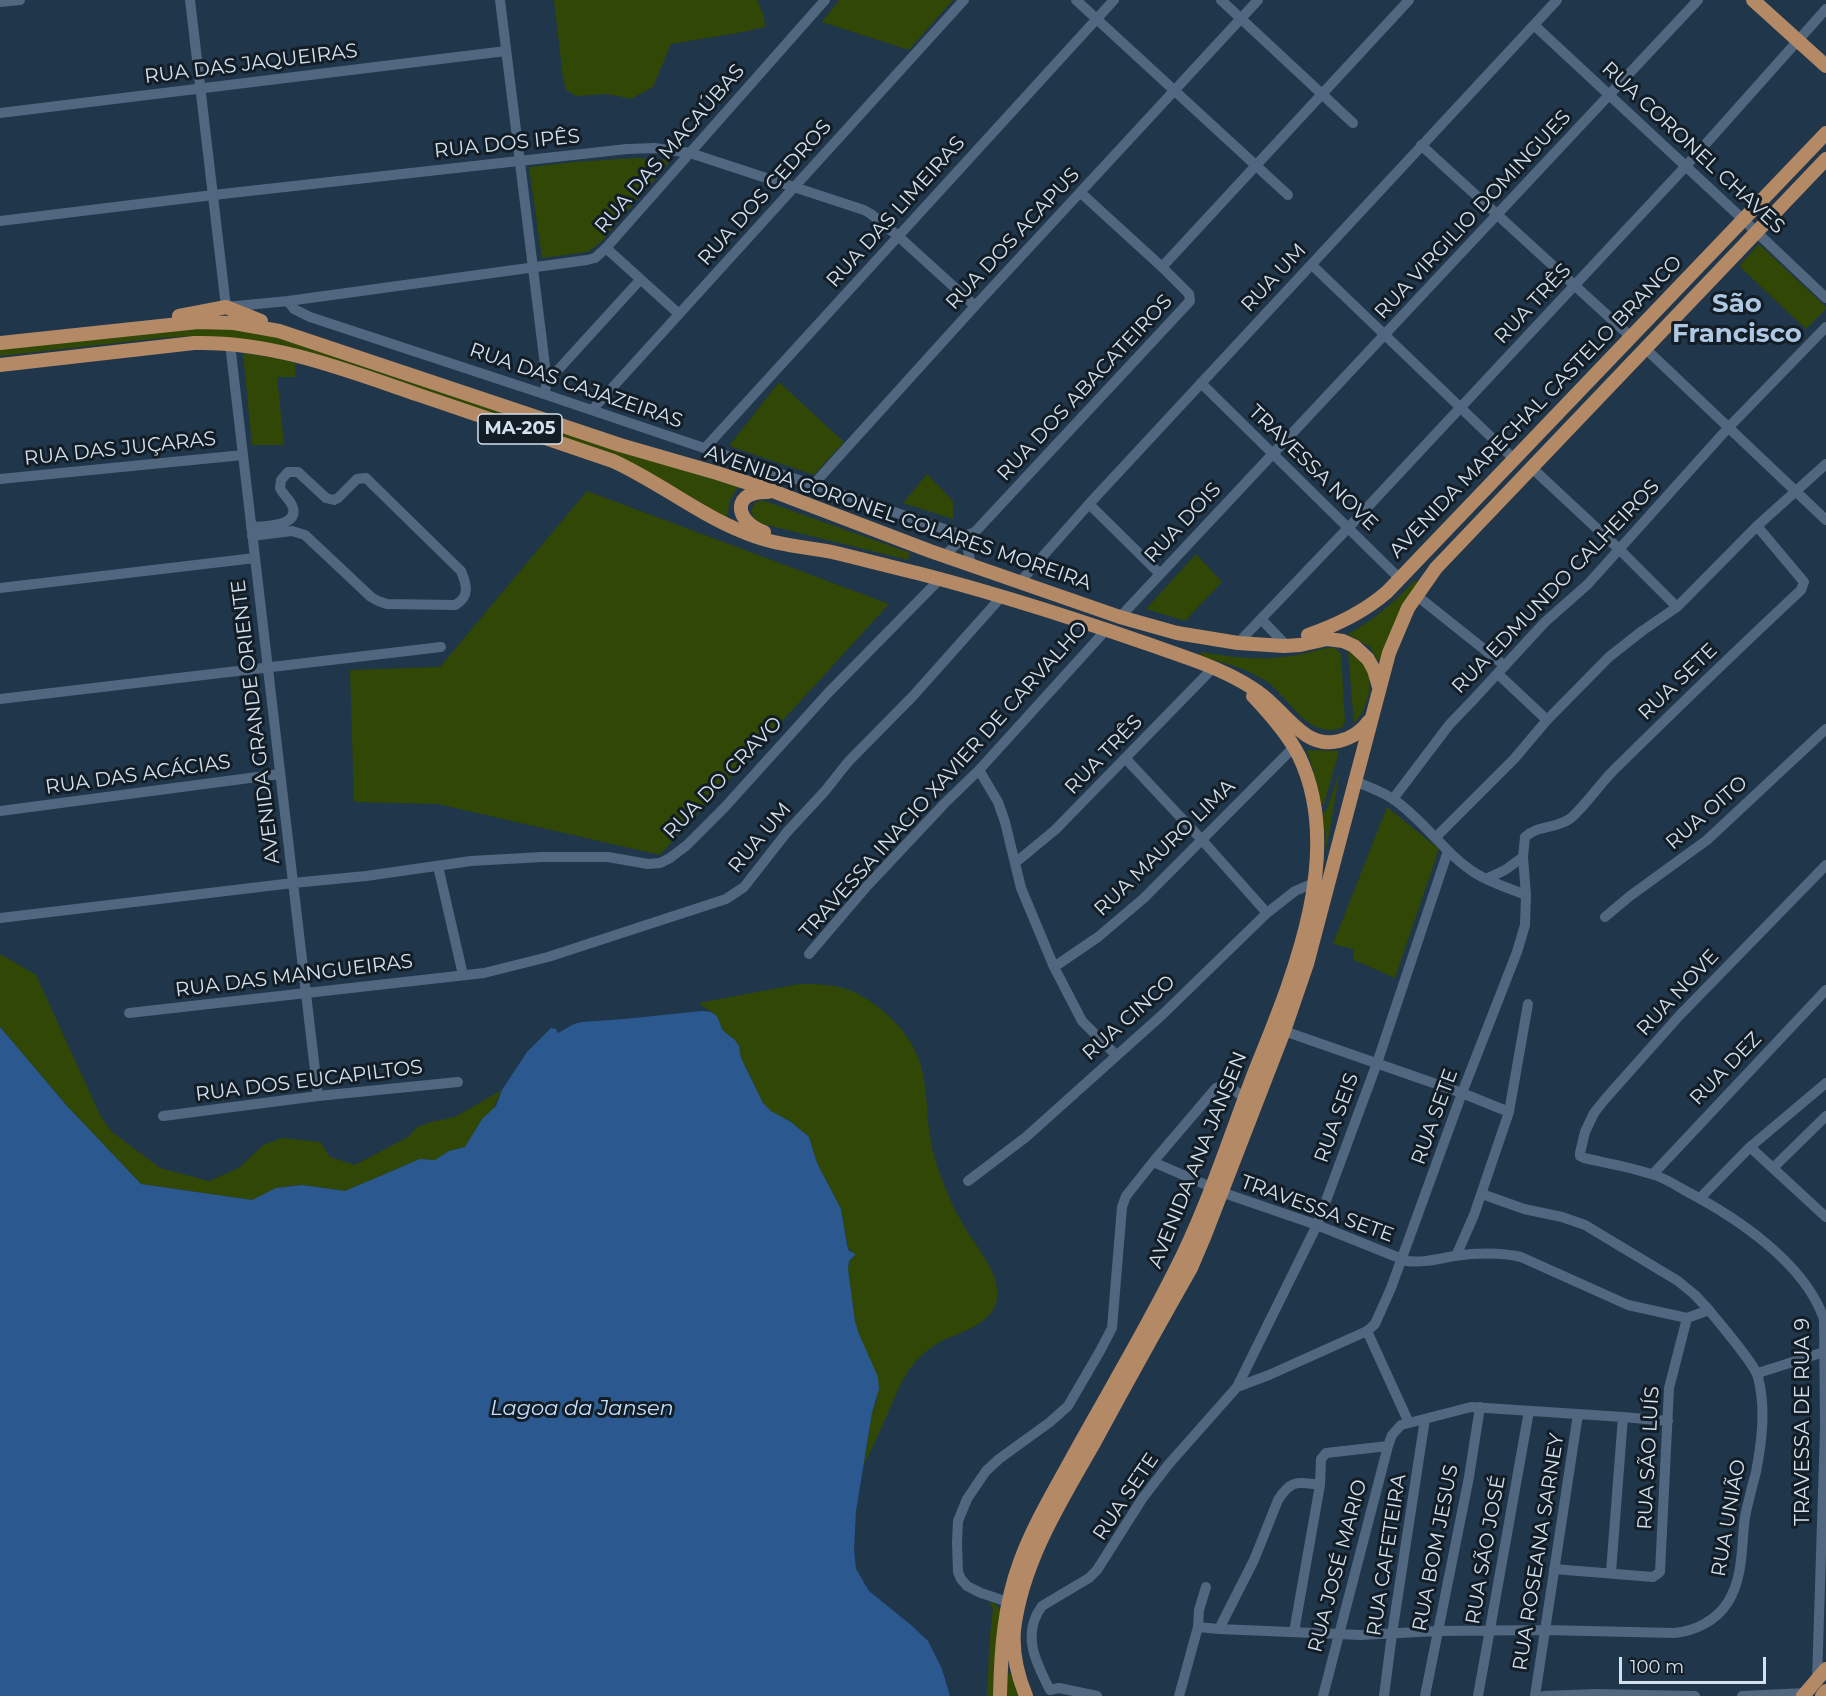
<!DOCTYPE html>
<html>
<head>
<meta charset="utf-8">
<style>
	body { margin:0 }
	#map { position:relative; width:1826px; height:1696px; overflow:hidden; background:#20364b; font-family:Montserrat,sans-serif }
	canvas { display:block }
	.scale { position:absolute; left:1619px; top:1657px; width:147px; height:27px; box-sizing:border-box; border:3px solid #d3e1ee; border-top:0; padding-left:8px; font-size:18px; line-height:21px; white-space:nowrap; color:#d3e1ee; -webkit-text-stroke:4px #131d26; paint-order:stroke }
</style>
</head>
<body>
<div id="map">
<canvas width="1826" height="1696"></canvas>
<div class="scale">100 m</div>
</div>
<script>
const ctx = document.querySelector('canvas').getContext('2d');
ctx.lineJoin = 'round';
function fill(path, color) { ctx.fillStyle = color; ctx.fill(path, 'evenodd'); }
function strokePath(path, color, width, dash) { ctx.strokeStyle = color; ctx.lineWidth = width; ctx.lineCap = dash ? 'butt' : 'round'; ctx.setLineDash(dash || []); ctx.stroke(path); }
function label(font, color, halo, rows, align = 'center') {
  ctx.font = font + ' Montserrat,sans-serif'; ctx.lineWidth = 6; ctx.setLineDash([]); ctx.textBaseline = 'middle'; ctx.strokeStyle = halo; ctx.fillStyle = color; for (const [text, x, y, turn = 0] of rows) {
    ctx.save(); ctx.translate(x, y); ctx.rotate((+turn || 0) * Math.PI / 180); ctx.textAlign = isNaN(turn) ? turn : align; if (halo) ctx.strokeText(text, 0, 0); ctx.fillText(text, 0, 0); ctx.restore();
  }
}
const green = new Path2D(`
	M554,0h203l7,16 1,11 -27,6 -67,11 -18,43 -22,12 -24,-5 -31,2 -10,-6 -3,-12z
	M839,0h114l-44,50 -87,-28z
	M635,158l36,2 -70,82 -13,10 -46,6 -13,-91 45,-5z
	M1759,244l67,63v2l-20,20 -67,-63z
	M196,328l39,1 49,9 346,116 108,33 -8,13 -3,17h-1l-98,-56 -397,-122 -38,-3 -33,2 -160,18v-11z
	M243,353l32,5 20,5 1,14h-19l7,68h-32z
	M779,382l65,60 -30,33 -85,-29z
	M927,474l26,27v18l-50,-16z
	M587,491l302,113 -229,251 -222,-51 -84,-2 -4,-132 90,-3z
	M762,500l148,53 -2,7 -145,-36 -9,-5 -3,-9 4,-7z
	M1196,554l26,28 -37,39 -39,-12z
	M1415,580l3,3 -30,55 -9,24 -9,-15 -22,-13c26,-14 47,-32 67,-54z
	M1327,648h8l6,6 4,68 -3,6c-38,12 -53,-35 -81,-50 -18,-11 -41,-16 -61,-22l1,-4c30,5 59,9 89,4 13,-1 24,-6 37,-8z
	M1348,651c5,3 11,7 15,12 13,18 5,46 -9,60z
	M1308,750l31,1 -15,53h-3l-9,-38 -5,-15z
	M1338,776h1l-13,75 -3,-39 4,-3z
	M1387,807l52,42 -44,129 -41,-18 -1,-11 -20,-5z
	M0,955l4,1 32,19 64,140 12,17 48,36 49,13 30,-13 24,-23 19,-7 38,4 10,15 25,8 53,-28 9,-10 14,-5 24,-5 47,-27 -10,21 -10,8 -17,28 -16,4 -14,9 -15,-1 -75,32 -43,-6 -26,3 -24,12 -111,-16 -74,-78 -67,-79z
	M799,984c17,0 36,0 53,7 30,14 60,42 69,75 7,25 5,51 10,76 3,17 10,36 17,52 4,11 10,22 16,32 12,21 40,51 32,77 -8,24 -38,29 -58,40 -7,4 -13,9 -18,14 -18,17 -25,41 -35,63 -7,15 -14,30 -21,46l8,-53 5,-13 -22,-79 -7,-52 1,-8 5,-4 -6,-10 -7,-38 -24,-46 -8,-26 -18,-15 -20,-11 -8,-8 -22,-45 -2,-12 -4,-6 -8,-6 -5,-5 -5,-13 -18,-13z
	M989,1601l8,4 4,6 -6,85h-8l3,-61 3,-26z
	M1010,1672l9,24h-15v-17z`);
const water = new Path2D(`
	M702,1011l9,1 6,4 5,13 5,5 8,6 4,6 2,12 22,45 8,8 20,11 18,15 8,26 24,46 6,36 2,6 7,3 -7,7 -1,8 7,52 4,13 19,43 1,12 -7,24 -16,98 -2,38 2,20 13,22 42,34 17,16 14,28 8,27h-950v-669l67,79 74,78 111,16 24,-12 26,-3 43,6 75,-32 15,1 14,-9 16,-4 17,-28 14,-13 6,-16 25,-38 24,-24 5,1 2,4 16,-9 8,-2 42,-3z`);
const minor = new Path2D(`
	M190,0l36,307 62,-6 299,-41 8,-2 11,-10 219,-248
	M500,0l47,382 -3,12
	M1076,0l212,195
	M1221,0l132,123
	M0,2l20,-2
	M1534,25l215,200 77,73
	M0,113l506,-62
	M1421,145l209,191
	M0,221l213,-26 414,-46 28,-1 35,5 174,57 7,4 27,22 77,70
	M606,248l73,66
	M1312,265l202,194
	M1162,267l247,-267
	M288,301l6,8 16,8 234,77 421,142
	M230,344l88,752
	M1646,349l180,171
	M547,382l93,-102
	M1201,383l199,196
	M592,410l372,-410
	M705,448l409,-448
	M1532,468l88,82 57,57
	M0,479l243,-24
	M813,485l162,-179 283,-306
	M1089,504l71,70
	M251,527c12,-1 47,0 42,-19 -2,-8 -10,-13 -13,-20l1,-8 7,-8h10l28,26 8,2 4,-2 19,-19 9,-1 95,93c6,14 9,26 -6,34l-68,-1 -9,-3 -7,-4 -66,-62 -13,-4 -40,5
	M965,536l6,29
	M944,556l21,-20 10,-4 215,-231 -1,-7 -27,-27 -81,-74
	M1020,582l69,-78 468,-504
	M0,588l255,-30
	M1416,595l89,71
	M1120,617l578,-617
	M1262,620l21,22
	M1238,643l110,-115 338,-362 140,-157
	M1498,674l49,46
	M0,699l441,-52
	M1126,759l76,81 65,73
	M979,770l19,32 7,20 16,66 33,79 28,54 34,34
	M1355,781c13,6 27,10 38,18 31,21 51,54 82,74 16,10 34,15 51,22
	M1393,799l56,-74 24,-25 72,-78 43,-38 140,-156 98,-101
	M0,811l280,-37
	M1436,837l78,-78 33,-39 62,-63 33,-26 35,-24 80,-81 69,-62
	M1015,863l40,-33 159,-163
	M438,866l25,109
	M1486,879l19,-9 18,-13
	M1605,917l25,-21 77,-56 119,-111
	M0,918l293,-35 73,-7 105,-15 71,-4h66l40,7 12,-1 10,-5 17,-13 37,-37 104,-115 112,-114
	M809,954l58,-68 77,-82 35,-34 127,-140
	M1054,967l44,-30 46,-39 150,-151
	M129,1013l355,-40 64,-16 178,-58 18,-12 43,-55 38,-41 23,-29 65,-66 90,-101
	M1284,1031l178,62 47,19
	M163,1116l155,-20 140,-14
	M1750,1147l76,70
	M1153,1162l58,25
	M1773,1168l53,-52
	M1653,1174l173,-184
	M968,1181l58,-44 136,-122 105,-102 28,-22 19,-8
	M1482,1194l42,15 38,8 23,8 93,56 17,14 14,15
	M1700,1198l50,-51 76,-64
	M1456,1256l18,-41 35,-103 19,-108
	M1367,1331l42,92
	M1758,1373l66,-21
	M1237,1387l80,-162 60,-162 71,-212
	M1554,1569l99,8 7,-5 9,-184 18,-70
	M1611,1572l12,-155
	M1008,1602l-27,-9 -14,-7 -6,-7 -3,-7 -1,-29 1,-22 9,-22 19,-28 13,-12 51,-37 18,-16 32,-55 12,-23 10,-121 4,-11 27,-34 63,-74c9,-6 21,5 29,9
	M1198,1627l21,2 142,6 77,-4 107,-1 129,3c21,-2 42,-12 54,-31 16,-26 13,-56 17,-85 3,-15 7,-30 11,-45 6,-31 10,-64 2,-95 -3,-13 -39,-54 -49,-67l-22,8 -59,-13 -107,-48c-22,-5 -45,-4 -67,-1 -16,3 -31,7 -47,5l-90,-36 -96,-33
	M1219,1629l35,-69 24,-60c13,-21 20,-18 42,-15
	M1294,1632l26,-147 1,-26 5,-6 62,-7 4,-11 9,-10 70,-18 152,10 45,4
	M1817,1680l8,-252 -1,-109c-20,-57 -88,-102 -140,-129 -10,-6 -21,-13 -33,-16 -21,-7 -45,-11 -67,-16l-4,-2v-3l5,-21 9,-19 12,-15 73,-82 147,-151
	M1097,1696l-38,-8 -9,2c-14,-27 -29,-56 -8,-84l47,-28 8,-8 45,-71 26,-34 69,-78 32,-12 98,-44 8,-7 16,-36 71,-195 55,-141 8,-27 1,-30 -3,-38 2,-20c12,-12 32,-8 46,-19 18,-16 31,-38 49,-54 60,-59 120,-117 181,-174l3,-8 -47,-56
	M1179,1696l19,-69 1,-17 7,-23
	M1323,1696l65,-250
	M1384,1696l8,-62 33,-215
	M1425,1696l44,-219 11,-70
	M1478,1696l51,-285
	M1535,1696l43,-282
	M1544,1696l52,-2 99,2
	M1742,1696l64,-3`);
const major = new Path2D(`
	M1753,0l73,66
	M179,316l47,-9 35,14
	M0,343l198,-21 36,1 45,8 341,114 97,28 53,17 160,61 190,66 57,16 61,10 46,3 16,-1 27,-6 16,2 11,5 14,13 6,11 5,17
	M0,365l194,-22c79,-2 152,27 225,52 64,22 129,44 194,66 49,22 92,59 144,76 24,9 50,10 75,15 30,7 59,15 89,22 89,23 177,52 264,83 26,9 51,19 73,35 26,17 45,58 81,49 13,-3 22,-9 30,-20
	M764,532c-31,-11 -32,-42 4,-40
	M1308,635c29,-10 56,-23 79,-43l439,-459
	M1000,1696c1,-46 4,-91 20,-134 13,-36 33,-69 51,-102 34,-62 71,-123 103,-187 33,-64 55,-134 81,-202 37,-92 91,-217 44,-315 -11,-22 -29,-42 -46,-60
	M1026,1696c-9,-22 -14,-42 -12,-66 8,-68 47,-129 80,-187 32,-59 64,-117 97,-175l14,-33 79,-204 23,-67 82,-311 19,-45 28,-40 390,-409
	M1803,1696l23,-27
	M1822,1696l4,-5`);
const shields = [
	[520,429,84]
];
const shieldNames = [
	["MA-205",520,429]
];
const streetNames = [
	["RUA DAS JAQUEIRAS",251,64,-7],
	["RUA DOS IPÊS",507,144,-6],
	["RUA CORONEL CHAVES",1693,148,43],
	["RUA DAS MACAÚBAS",670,149,-49],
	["RUA DOS CEDROS",765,193,-48],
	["RUA DAS LIMEIRAS",896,212,-48],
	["RUA VIRGILIO DOMINGUES",1473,215,-47],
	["RUA DOS ACAPUS",1013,239,-47],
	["RUA UM",1274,278,-47],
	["RUA TRÊS",1533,304,-47],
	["RUA DAS CAJAZEIRAS",576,386,19],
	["RUA DOS ABACATEIROS",1085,388,-47],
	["AVENIDA MARECHAL CASTELO BRANCO",1536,407,-46],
	["RUA DAS JUÇARAS",120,449,-6],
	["TRAVESSA NOVE",1313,468,44],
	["AVENIDA CORONEL COLARES MOREIRA",898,518,19],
	["RUA DOIS",1183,523,-47],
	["RUA EDMUNDO CALHEIROS",1556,587,-46],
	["RUA SETE",1678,682,-44],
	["AVENIDA GRANDE ORIENTE",256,722,-97],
	["RUA TRÊS",1104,755,-46],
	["RUA DAS ACÁCIAS",138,775,-8],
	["RUA DO CRAVO",723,778,-46],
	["TRAVESSA INACIO XAVIER DE CARVALHO",944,780,-48],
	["RUA OITO",1707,813,-41],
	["RUA UM",760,838,-50],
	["RUA MAURO LIMA",1165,848,-44],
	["RUA DAS MANGUEIRAS",294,976,-7],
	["RUA NOVE",1678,993,-47],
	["RUA CINCO",1129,1018,-42],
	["RUA DEZ",1726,1069,-46],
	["RUA DOS EUCAPILTOS",309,1081,-7],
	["RUA SETE",1435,1117,-70],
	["RUA SEIS",1337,1118,-70],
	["AVENIDA ANA JANSEN",1198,1160,-68],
	["TRAVESSA SETE",1317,1209,20],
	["TRAVESSA DE RUA 9",1803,1422,-90],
	["RUA SÃO LUÍS",1649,1458,-87],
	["RUA SETE",1126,1497,-56],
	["RUA UNIÃO",1729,1518,-80],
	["RUA BOM JESUS",1436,1548,-79],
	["RUA SÃO JOSÉ",1486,1550,-80],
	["RUA ROSEANA SARNEY",1539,1552,-81],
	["RUA CAFETEIRA",1387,1555,-81],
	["RUA JOSÉ MARIO",1338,1566,-75]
];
const waterNames = [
	["Lagoa da Jansen",582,1409]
];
const districtNames = [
	["São",1737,304],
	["Francisco",1737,334]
];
fill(green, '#304705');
fill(water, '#2b588e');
strokePath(minor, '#50677f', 10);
strokePath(major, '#b48965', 14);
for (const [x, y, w] of shields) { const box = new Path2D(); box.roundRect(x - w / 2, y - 15, w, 30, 4.5); ctx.fillStyle = '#131d26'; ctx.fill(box); strokePath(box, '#d3e1ee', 1.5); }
label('bold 18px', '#d3e1ee', null, shieldNames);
label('20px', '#d3e1ee', '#131d26', streetNames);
label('italic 21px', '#c4defe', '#131d26', waterNames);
label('bold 26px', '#aec8e3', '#131d26', districtNames);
</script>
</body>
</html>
